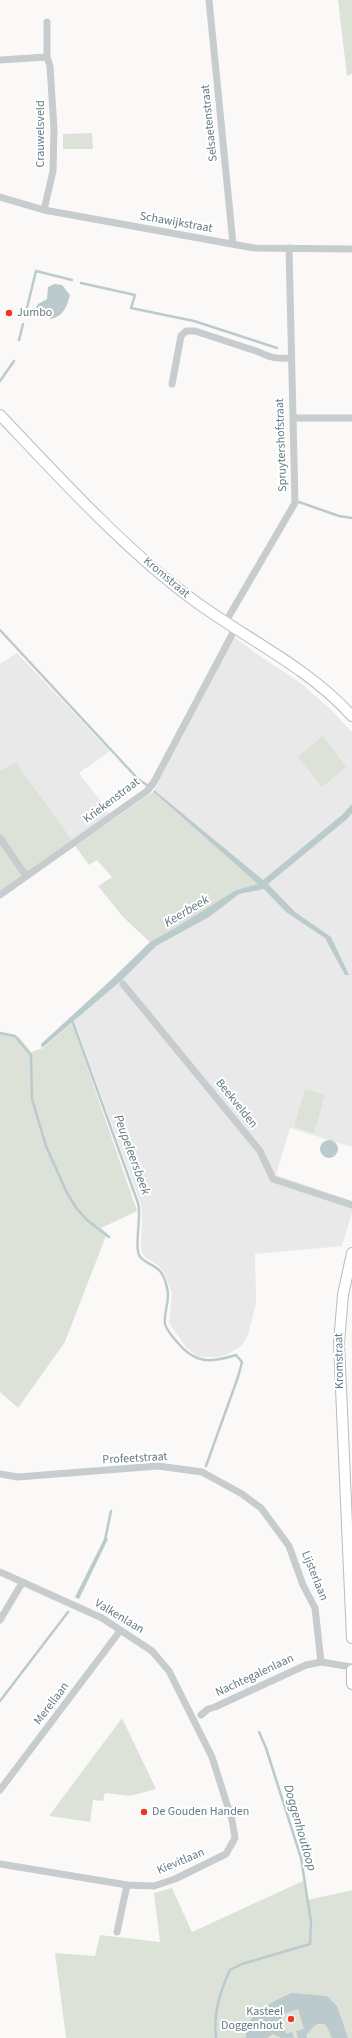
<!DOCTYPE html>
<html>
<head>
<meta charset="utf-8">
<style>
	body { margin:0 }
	canvas { display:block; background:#faf9f7 }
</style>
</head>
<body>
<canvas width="352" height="2038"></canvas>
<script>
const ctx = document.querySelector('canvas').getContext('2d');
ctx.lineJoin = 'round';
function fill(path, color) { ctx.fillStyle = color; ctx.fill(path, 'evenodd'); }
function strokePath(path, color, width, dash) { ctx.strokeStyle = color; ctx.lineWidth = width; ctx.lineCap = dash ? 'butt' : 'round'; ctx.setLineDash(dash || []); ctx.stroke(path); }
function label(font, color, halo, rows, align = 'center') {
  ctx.font = font + ' "Source Sans 3",sans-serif'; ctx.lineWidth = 4; ctx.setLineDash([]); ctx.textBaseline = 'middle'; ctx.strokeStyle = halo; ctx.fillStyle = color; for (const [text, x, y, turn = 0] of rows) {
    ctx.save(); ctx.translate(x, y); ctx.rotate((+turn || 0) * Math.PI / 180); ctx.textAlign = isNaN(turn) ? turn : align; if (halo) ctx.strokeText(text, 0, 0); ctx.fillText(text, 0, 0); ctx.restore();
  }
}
const built = new Path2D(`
	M235,638l12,8 8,7 47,31 27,24 23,24v415l-62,-19 -14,47 76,26v11l-10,34 -87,8 1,49 -8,32 -6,10 -12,8 -11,4h-21l-11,-9 -18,-25 3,-30 -8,-21 -5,-6 -14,-9 -4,-6 1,-36 -1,-11 -67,-183 48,-41 27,-29 7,-5 83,-55 11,1 12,-4 -3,-10 -15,-13 -90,-75 79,-151z
	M17,653l93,98 -31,22 32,42 -37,28 -58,-81 -16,9v-107z`);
const green = new Path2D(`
	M338,0h14v74l-5,2z
	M92,133l1,16h-30v-15z
	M323,736l23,31 -24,20 -24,-30z
	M16,762l56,78 -72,51v-120z
	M153,792l106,92 -23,6 -61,38 -25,14 -27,-25 -25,-31 14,-9 -15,-17 -8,5 -14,-19z
	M72,1023l65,188 -36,17 6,5 -42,109 -47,66 -18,-16v-358l19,3 12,15 12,-4z
	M305,1089l20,6 -11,38 -20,-6z
	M122,1718l34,71 -26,7 -25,-3 -2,8 -10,-1 -3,22 -41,-6z
	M303,1881l5,19 44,-10v148h-286l-11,-85 40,3 5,-21 60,7 -6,-49 18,-5 20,44z`);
const water = new Path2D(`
	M54,284l8,1 8,10c-3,11 -6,21 -19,24l-8,-4 -7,-8 2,-3 9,-5 1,-12z
	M154,790l109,90 79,-65 10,-11v9l-5,6 -79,65 27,28 36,25 18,38h-4l-20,-37 -39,-26 -22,-23 -25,5 -30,23 -53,29 -34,34 -80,68 -1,-4 71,-65 38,-37 25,-14 61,-38 22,-6 -100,-88 -5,-4z
	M320 1149a9 9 0 1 1 18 0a9 9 0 1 1-18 0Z
	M105,1537l3,2 -29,60 -4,-2z
	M292,1993l35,3 10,10 11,32h-16l-6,-13c-12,-4 -12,3 -20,10l1,3h-9l-2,-7 8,-2 -6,-20 -17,6 5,19 6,-2 2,6h-13l-8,-4 -6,4h-21c-2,-24 27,-37 46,-45z`);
const stream = new Path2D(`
	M81,283l54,12 -4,13 63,13 83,27
	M25,316l11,-45 36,9
	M19,340l4,-16
	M0,381l14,-20
	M299,502l40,14 13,2
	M0,630l138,149 9,6
	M72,1020l66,183c4,15 -4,41 1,52 4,8 15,9 21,16 4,5 6,11 7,17 4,12 -4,24 -2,36 2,7 7,12 12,18 18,22 33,21 59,13l6,7 -4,15 -32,89
	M0,1033l15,3 16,19 1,44 14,47 21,47 10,16 10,11 22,17
	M105,1540l6,-29
	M0,1701l68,-89
	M216,2038c-3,-23 4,-47 14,-68l12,-6 68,-20 1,-22 -10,-64 -35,-110 -7,-16`);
const street = new Path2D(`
	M209,0l24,244
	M0,60l47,-3
	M0,197l44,13 210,38 98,1
	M44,210l9,-39 1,-42 -4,-63 -3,-9v-35
	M172,384l9,-48 5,-5h9l64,21c11,6 19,7 32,6
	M293,418h59
	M225,623l70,-120 -6,-255
	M0,838l26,38
	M0,895l147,-104 7,-9 81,-153
	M123,984l137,167 13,28 79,26
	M0,1474l18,3 140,-11 44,6 40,22 19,14 28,38 14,39 12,23 6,54
	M0,1572l102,46 50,33 17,20 43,86 20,63 3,18 -9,16 -51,25 -21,7 -27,-1 -127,-21
	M0,1620l22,-37
	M201,1715l7,-6 7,-2 91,-42 15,-3 31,5
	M0,1790l120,-159
	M117,1932l10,-47`);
const secondary = new Path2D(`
	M0,415c57,60 119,128 184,178 55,43 120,70 168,123
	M352,1253l-9,42 -4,48 13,295
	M352,1670v14`);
const markers = [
	[9,313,4,"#f03521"],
	[144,1812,4,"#f03521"],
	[291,2019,4,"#f03521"]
];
const streetNames = [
	["Selsaetenstraat",210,123,-96],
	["Crauwelsveld",41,134,-90],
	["Schawijkstraat",176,223,10],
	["Spruytershofstraat",282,445,-92],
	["Kromstraat",166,578,40],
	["Kriekenstraat",112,801,-37],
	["Beekvelden",236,1104,51],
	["Kromstraat",340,1361,-91],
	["Profeetstraat",135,1459,-3],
	["Lijsterlaan",314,1576,68],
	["Valkenlaan",119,1617,31],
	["Nachtegalenlaan",255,1676,-25],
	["Merellaan",52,1704,-53],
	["Kievitlaan",181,1862,-23]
];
const poiNames = [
	["Jumbo",17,313],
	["De Gouden Handen",152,1812],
	["Kasteel",283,2012,"right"],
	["Doggenhout",283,2026,"right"]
];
const waterNames = [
	["Keerbeek",187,912,-31],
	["Peupeleersbeek",131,1155,70],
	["Doggenhoutloop",299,1828,74]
];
fill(built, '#e8e9e8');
fill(green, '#dce2d8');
fill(water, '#bbcbcd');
strokePath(stream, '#bbcbcd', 2.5);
strokePath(secondary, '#b6bec2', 12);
strokePath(street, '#c7cccf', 7);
strokePath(secondary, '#fff', 10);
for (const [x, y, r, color] of markers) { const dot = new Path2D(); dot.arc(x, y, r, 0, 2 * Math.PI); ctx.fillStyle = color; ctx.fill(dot); strokePath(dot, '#fff', 1.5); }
label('12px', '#627a85', '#fff', streetNames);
label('12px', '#627a85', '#fff', poiNames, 'left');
label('italic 13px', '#5e797e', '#fff', waterNames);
</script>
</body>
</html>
